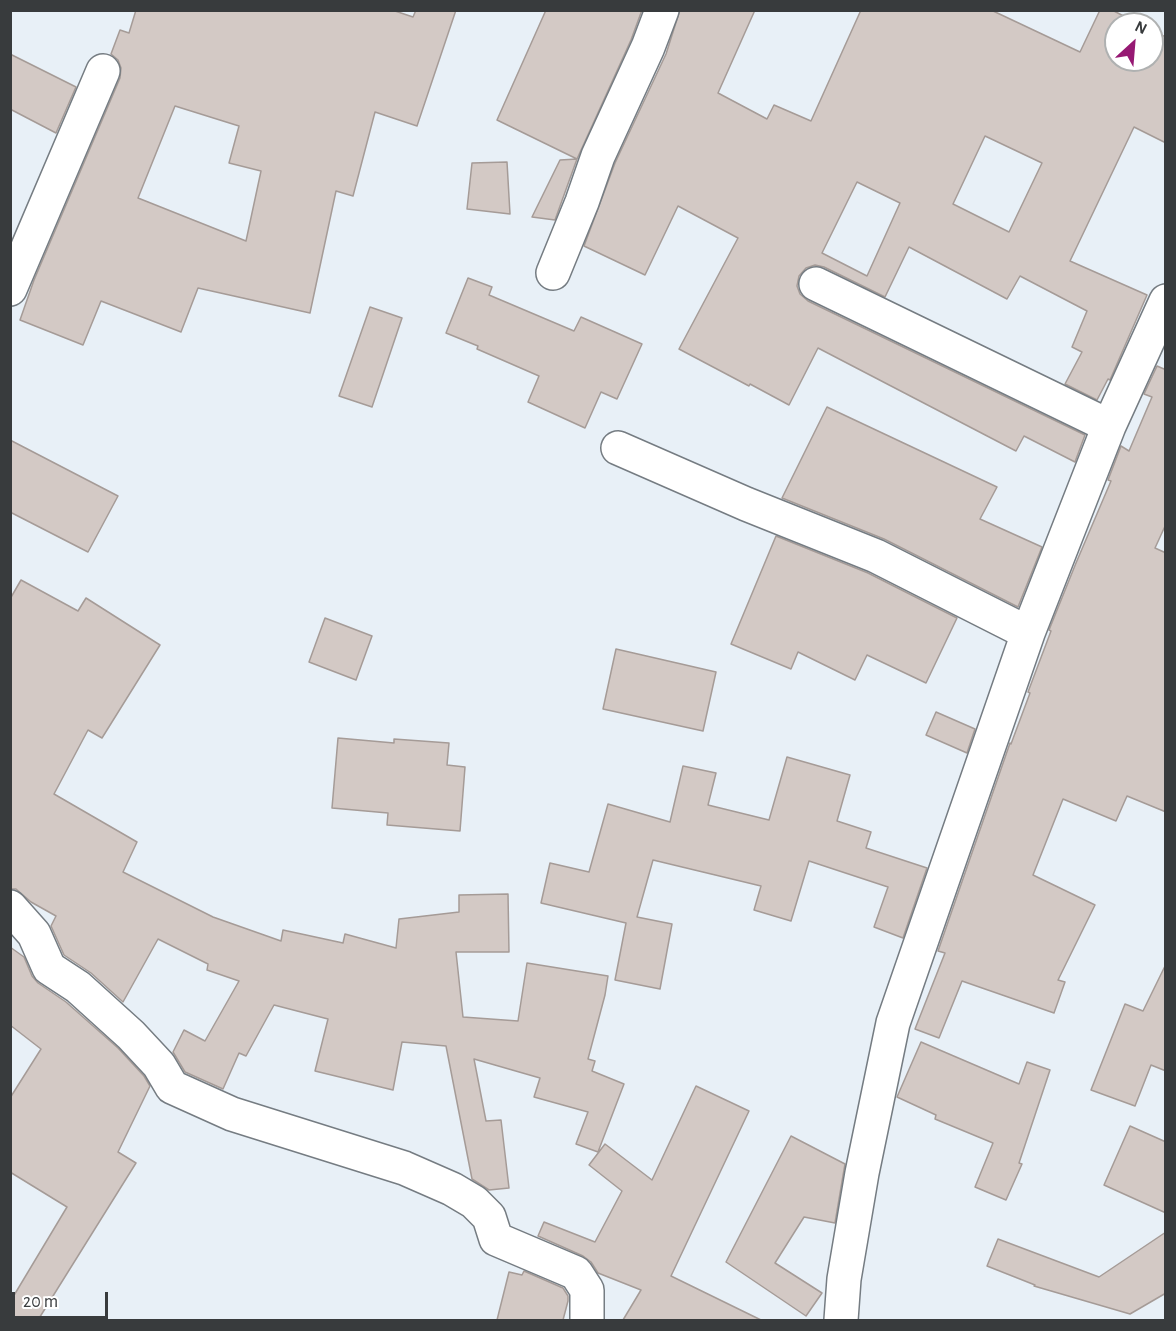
<!DOCTYPE html>
<html>
<head>
<meta charset="utf-8">
<style>
	body { margin:0 }
	#map { position:relative; width:1176px; height:1331px; overflow:hidden; background:#e8f0f7; font-family:"Alegreya Sans",sans-serif }
	canvas { display:block }
	.frame { position:absolute; inset:0; border:12px solid #383b3d; pointer-events:none }
	.north { position:absolute; left:1104px; top:12px; width:60px; height:60px; box-sizing:border-box; background:#fff; border:2px solid #afb1b1; border-radius:50%; rotate:26deg; font-size:16px; font-weight:700; line-height:24px; text-align:center; color:#383b3d }
	.north::after { content:''; display:block; margin:auto; width:21px; height:27px; background:#961973; clip-path:polygon(50% 0,100% 100%,50% 72%,0 100%) }
	.scale { position:absolute; left:12px; top:1292px; width:96px; height:27px; box-sizing:border-box; border:3px solid #383b3d; border-top:0; padding-left:8px; font-size:18px; line-height:21px; white-space:nowrap; color:#383b3d; -webkit-text-stroke:4px #fff; paint-order:stroke }
</style>
</head>
<body>
<div id="map">
<canvas width="1176" height="1331"></canvas>
<div class="frame"></div>
<div class="north">N</div>
<div class="scale">20 m</div>
</div>
<script>
const ctx = document.querySelector('canvas').getContext('2d');
ctx.lineJoin = 'round';
function fill(path, color) { ctx.fillStyle = color; ctx.fill(path, 'evenodd'); }
function strokePath(path, color, width, dash) { ctx.strokeStyle = color; ctx.lineWidth = width; ctx.lineCap = dash ? 'butt' : 'round'; ctx.setLineDash(dash || []); ctx.stroke(path); }
const building = new Path2D(`
	M136,10h256l21,7 3,-7h40l-39,116 -42,-14 -22,84 -17,-5 -26,122 -112,-25 -17,44 -80,-31 -18,44 -63,-25 14,-40 86,-202 1,-10 -3,-8 -7,-6 9,-24 9,3zM175,106l64,20 -10,37 32,8 -15,70 -108,-43z
	M546,10h96l-11,30 -54,119 -80,-39z
	M680,10h75l-37,83 49,26 7,-14 37,16 50,-111h130l89,42 20,-42h12l27,14h-23v36h36v-29l14,6v106l-32,-16 -64,134 77,34 -37,85 -2,-1 -11,21 -32,-16 17,-32 -10,-5 15,-36 -67,-35 -13,23 -98,-52 -24,50 -61,-30 -9,-2 -9,3 -7,8 -2,10 3,8 8,7 277,134 -10,27 -51,-26 -8,15 -198,-103 -29,57 -39,-21 -1,2 -70,-37 59,-111 -60,-32 -33,69 -61,-29 31,-83 51,-109zM985,136l57,27 -33,69 -56,-28zM857,182l43,21 -33,73 -45,-23z
	M10,54l66,33 -20,46 -46,-24z
	M577,159l-22,61 -23,-3 28,-57z
	M507,162l3,52 -43,-5 5,-46z
	M468,278l24,9 -3,8 85,36 7,-14 61,27 -25,55 -16,-7 -16,36 -57,-26 11,-26 -62,-27 1,-3 -32,-13z
	M370,307l32,11 -30,89 -33,-11z
	M1157,366l7,3 2,-3v158l-11,24 11,5v259l-39,-16 -11,25 -53,-22 -30,76 62,30 -37,75 7,2 -11,31 -92,-32 -23,57 -24,-9 30,-76 -7,-2 72,-208 1,1 19,-51 -2,-1 23,-61 -2,-1 27,-67 35,-82 -3,-1 13,-34 8,5 23,-54 -8,-3z
	M827,407l170,80 -17,32 62,28 -24,60 -134,-68 -102,-41z
	M10,440l108,56 -30,56 -78,-40z
	M776,536l92,37 89,45 -31,65 -59,-28 -12,25 -57,-28 -7,17 -60,-25z
	M21,580l57,31 8,-13 74,47 -58,93 -14,-8 -34,64 83,48 -14,30 90,45 68,24 2,-11 60,13 2,-9 51,14 3,-29 60,-7v-17l49,-1 1,58h-53l7,65 55,4 9,-58 81,13 -3,19 -17,64 7,2 -3,10 32,13 -26,68 -22,-8 12,-32 -54,-15 6,-19 -66,-19 12,62 15,-1 8,68 -20,2 -17,-11 -26,-133 -44,-4 -9,48 -78,-19 13,-52 -54,-14 -28,51 -7,-3 -16,36 -38,-17 -12,-20 11,-22 21,11 34,-60 -32,-11 1,-6 -50,-25 -35,63 -32,-29 -27,-18 -13,-29 5,-10 -25,-14 -15,-13h-6v-290z
	M325,618l47,18 -16,44 -47,-18z
	M616,649l100,23 -13,59 -100,-22z
	M936,712l39,17 -8,24 -41,-18z
	M338,738l56,5v-4l55,4 -2,22 18,2 -5,64 -73,-6 1,-12 -56,-5z
	M787,757l63,18 -13,46 34,11 -5,16 61,20 -24,70 -29,-11 14,-40 -79,-26 -18,60 -37,-11 7,-24 -108,-26 -16,57 35,7 -12,65 -45,-9 11,-57 -85,-20 9,-40 39,9 19,-68 62,18 13,-56 33,7 -8,32 61,15z
	M10,947l14,10 8,19 6,7 28,19 52,46 26,28 6,10 -32,66 18,11 -98,157h-28v-18l57,-95 -57,-35v-74l31,-49 -31,-24z
	M1166,964v107l-15,-6 -16,41 -44,-16 34,-86 18,7z
	M921,1042l98,42 8,-22 23,8 -31,93 3,1 -16,36 -31,-13 18,-44 -58,-24 1,-4 -39,-18z
	M696,1086l53,25 -78,165 90,44h-138l18,-30 -43,-17 -7,-11 -8,-6 -45,-20 6,-14 51,20 27,-51 -33,-26 16,-21 47,36z
	M1130,1126l36,16v71l-62,-28z
	M791,1136l54,28 -10,59 -31,-6 -29,46 47,30 -16,23 -80,-54z
	M1166,1232v61l-36,21 -96,-28 1,-1 -48,-19 11,-27 101,38z
	M524,1271l39,17 5,8v5l-5,19h-66l12,-48 13,3z`);
const minor = new Path2D(`
	M553,273l29,-71 16,-46 50,-109 14,-37
	M816,284l293,142
	M10,289l93,-218
	M618,448l128,56 130,52 152,77
	M10,907l24,27 15,34 29,19 53,48 28,30 13,22 60,27 172,54 48,21 22,13 15,15 7,22 80,34 11,17v30
	M841,1320l3,-41 18,-106 31,-150 135,-390 81,-207 57,-125`);
fill(building, '#d3c9c5');
strokePath(building, '#a59b97', 1.5);
strokePath(minor, '#757c82', 36);
strokePath(minor, '#fff', 33);
</script>
</body>
</html>
